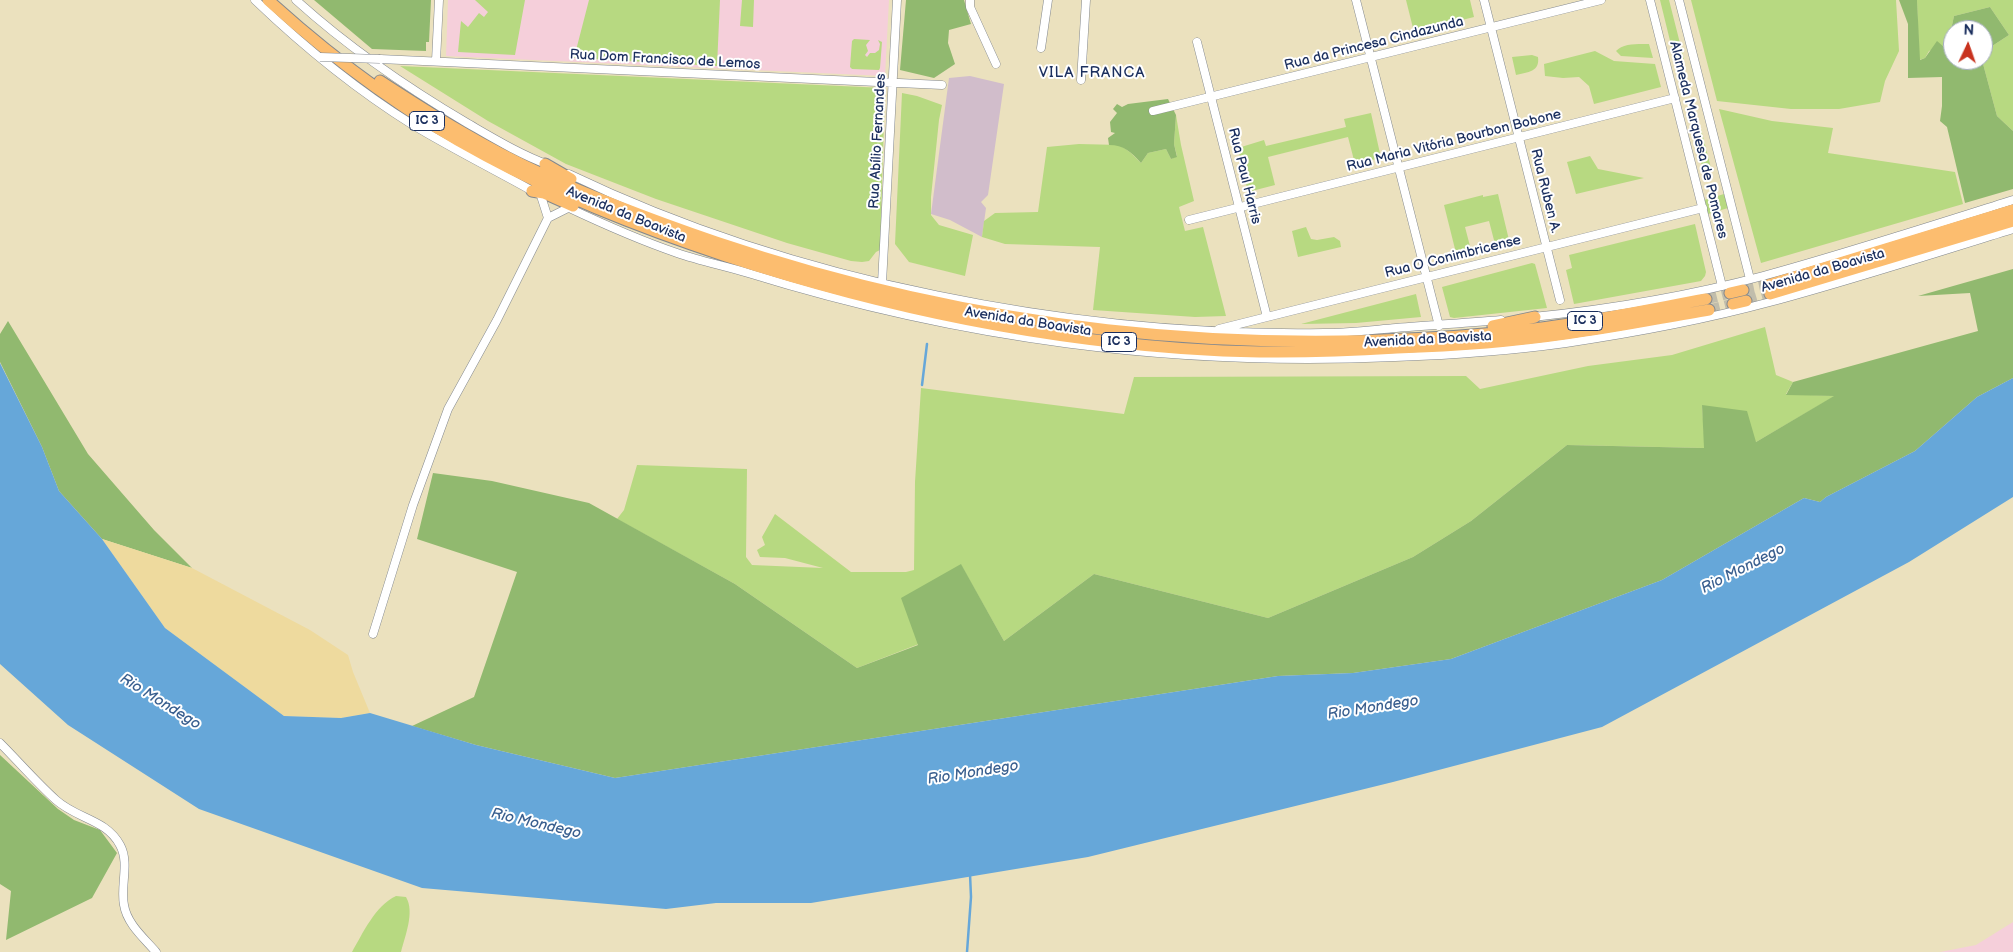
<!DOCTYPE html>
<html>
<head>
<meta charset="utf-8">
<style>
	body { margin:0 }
	#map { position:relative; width:2013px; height:952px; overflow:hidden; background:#ebe1be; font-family:"Balsamiq Sans",sans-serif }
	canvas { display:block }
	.north { position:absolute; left:1943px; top:20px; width:50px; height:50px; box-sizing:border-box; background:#fff; border:1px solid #a4acbf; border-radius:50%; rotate:3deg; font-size:14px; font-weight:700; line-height:20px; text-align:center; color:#1b2f5e }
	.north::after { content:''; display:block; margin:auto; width:18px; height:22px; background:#c8321e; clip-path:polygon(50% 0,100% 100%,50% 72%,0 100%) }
</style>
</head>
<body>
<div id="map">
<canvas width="2013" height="952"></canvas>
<div class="north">N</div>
</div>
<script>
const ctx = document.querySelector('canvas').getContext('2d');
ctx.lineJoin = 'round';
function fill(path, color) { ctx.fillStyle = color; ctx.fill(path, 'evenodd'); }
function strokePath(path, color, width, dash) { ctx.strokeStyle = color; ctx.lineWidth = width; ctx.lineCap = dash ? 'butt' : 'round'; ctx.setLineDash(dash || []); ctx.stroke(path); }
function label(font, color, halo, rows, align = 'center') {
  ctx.font = font + ' "Balsamiq Sans",sans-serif'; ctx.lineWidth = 4; ctx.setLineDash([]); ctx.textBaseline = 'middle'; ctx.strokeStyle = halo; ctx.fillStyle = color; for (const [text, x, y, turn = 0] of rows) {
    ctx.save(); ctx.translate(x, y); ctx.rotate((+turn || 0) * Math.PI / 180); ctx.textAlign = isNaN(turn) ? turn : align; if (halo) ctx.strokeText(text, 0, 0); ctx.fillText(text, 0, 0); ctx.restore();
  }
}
const built = new Path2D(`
	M448,0h441l-4,76 -439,-20z
	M2013,922v30h-73l36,-7z`);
const industrial = new Path2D(`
	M970,76l34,8 -16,111 -7,7 5,6 -4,29 -32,-17 -19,-6 18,-136z`);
const green = new Path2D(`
	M475,0h50l-10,55 -57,-3 3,-31 7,6 11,-14 5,4 4,-5z
	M589,0h131l-3,66 -143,-8z
	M742,0h12l-1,27 -13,-1z
	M1406,0h64l4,17 -60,15z
	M1660,0h9l15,59 -9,2z
	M1691,0h205l3,51 -14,30 -5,21 -41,7h-48l-74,-8z
	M1917,0h96v131l-16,-15 -15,-56 1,-8 26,-17 -19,-28 -36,9 -6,28 -19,7 -4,7 -6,2z
	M854,39l16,1 -4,5 2,6 -3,4 2,2 3,-4h5l4,-3 1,-6 -2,-4 4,2 -2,26 -1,2 -27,-1 -2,-2 2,-26z
	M1649,44l4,14 -32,-2 -5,-5c7,-8 23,-7 33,-7z
	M1595,51l19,10 41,3 6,23 -67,17 -5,-18 -10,-9 -16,1 -18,-2 -1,-12z
	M1532,55l6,2c2,15 -10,15 -22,18l-4,-18z
	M400,66l485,22 -5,162 -4,2 -7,9 -7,1 -11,-1 -64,-18 -131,-44 -90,-35 -78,-43z
	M902,93l15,3 25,9 -3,15 -8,77v18l8,10 34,10 -8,41 -56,-14 -14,-18z
	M1719,109l53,12 61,7 -5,25 127,19 8,32 -202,59z
	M1371,113l10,45 -26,6 -7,-27 -80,20 7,28 -27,7 -10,-44 26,-8 2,6 80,-19 -2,-8z
	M1176,115l5,30 13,56 -15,6 6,24 18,-4 23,89 -31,1 -102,-7 7,-63 -95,-3 -23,-7 2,-16 11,-8 43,-1 9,-65 32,-3 41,1 11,8 10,10 7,-10 18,-4 5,10 6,-3 -3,-12z
	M1701,129l10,39 -8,2 -10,-39z
	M1590,156l8,13 46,9 -68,16 -9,-32z
	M1498,194l11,46 -14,4 -6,-23 -24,6 6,23 -15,3 -12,-48 39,-10v2z
	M1724,194l4,14 -20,6 -4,-14z
	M1695,224l11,48 -1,4 -4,5 -127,23 -8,-34 6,-2 -3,-13z
	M1306,227l5,12 6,1 17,-3 6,4 1,6 -43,10 -6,-26z
	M1532,263l3,1 12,44 -93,10 -4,-1 -8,-30z
	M1416,294l5,23 -65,6 -55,1z
	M1765,327l11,48 17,7 -7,12 49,2 -79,46 -54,-37 3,43 -138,-3 -96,76 -58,36 -145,61 -174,-44 -90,67 -43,-76 -42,79 -62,24 -122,-84 -118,-65 7,-9 13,-45 110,4 -1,88 6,8 71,3 -38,-10 -25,-1 -3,-7 8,-5 -3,-8 13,-23 76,58h55l8,-2 1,-88 6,-94 203,26 10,-37 332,-1 14,13 108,-23 84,-11z
	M396,896l10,1c9,15 -1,39 -5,55h-49c11,-19 23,-46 44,-56z`);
const forest = new Path2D(`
	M314,0h117l-2,42h-3v9l-54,-2z
	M906,0h58l7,24 -22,6 -1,13 7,21 -21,14 -34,-8z
	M1899,0h18l3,60 5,-2 12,-17 7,6 4,-3 6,-28 36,-9 19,28 -26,17v-22h-30v30h29l15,56 16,15v58l-48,14 -18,-76 -7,-6 2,-15v-29l-34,1v-54z
	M1168,99l8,16 -2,29 3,13 -6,2 -5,-10 -18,4 -7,10c-10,-11 -17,-18 -32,-18l-1,-7 7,-5 -4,-1 -1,-10 7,-9 -4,-4 4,-5 5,3 6,-3z
	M2013,269v109l-36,19 -62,54 -89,46 -6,5 -16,-4 -142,82 -211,79 -98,14 -75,3 -663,102 -139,-33 -64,-19 62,-29 43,-125 -100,-33 16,-66 59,8 97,22 146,81 122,84 61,-23 -17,-47 60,-34 43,77 90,-67 174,44 145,-61 58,-36 96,-76 137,3 -2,-43 45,6 9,31 78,-46 -48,-1 7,-13 185,-51 -8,-38 -52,3z
	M8,321l80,133 66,76 38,38 -90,-29 -43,-48 -17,-44 -42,-85v-28z
	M0,755l58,54 16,11 26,10 17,23 -25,45 -86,42 5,-49 -11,-7z`);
const sand = new Path2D(`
	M102,539l90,29 118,62 38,25 5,17 17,41 -29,5 -57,-2 -119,-88z`);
const water = new Path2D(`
	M0,363l42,84 17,44 43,48 63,89 119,88 57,2 29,-5 106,32 139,33 663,-102 75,-3 98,-14 211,-79 142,-82 16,4 6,-5 89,-46 62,-54 36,-19v119l-104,65 -307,165 -209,55 -305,75 -277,46h-95l-50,6 -244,-21 -223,-79 -131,-84 -68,-61z`);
const stream = new Path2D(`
	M922,385l5,-41
	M967,952l4,-55 -1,-23`);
const highwayTunnel = new Path2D(`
	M1743,290l25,-5
	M1706,299l24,-6
	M1746,301l24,-7
	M1709,310l24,-6`);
const minor = new Path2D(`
	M255,0c47,45 102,90 158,125 40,24 82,45 123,68
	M296,0c53,48 110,87 171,123 26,15 54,32 82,42
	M970,0v7l26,57
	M1356,0l83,326
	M1484,0l76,300
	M1650,0l72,286
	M1679,0l71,279
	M1197,42l70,275
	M1041,48l7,-48
	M380,59l562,26
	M436,61l3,-61
	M1081,80l5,-80
	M1153,111l448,-111
	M569,174c225,108 505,163 755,159 24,0 48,-3 72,-5 35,-3 70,-5 105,-8
	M541,196l7,22
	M567,207c36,17 72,33 110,46 23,8 48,13 71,20 213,66 424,94 647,84 57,-2 114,-6 171,-14 68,-10 137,-23 204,-41 82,-22 162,-48 243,-73
	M1189,220l486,-122
	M882,283l15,-283
	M1533,317c77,-8 155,-21 230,-41 84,-23 167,-50 250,-76
	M1219,329l484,-121
	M373,634l40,-129 35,-96 49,-89 51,-102 20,-10
	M0,743c19,19 36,39 56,57 21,19 50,19 64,45 10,18 0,41 4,60 3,19 20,33 32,47`);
const highway = new Path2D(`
	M268,0c66,60 139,114 218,156 76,41 158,73 240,100 155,51 317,85 480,94 64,4 128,2 191,-2 57,-2 113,-6 168,-14 48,-6 96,-16 144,-24
	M380,81c52,34 105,67 162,93 56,26 116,48 174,68 260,88 519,116 792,90 67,-7 133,-21 198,-33
	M545,164l26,15
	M532,191l12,2 29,13
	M1768,285l245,-75
	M1730,293l13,-3
	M1770,294l243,-73
	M1733,304l13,-3
	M1493,326l42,-9`);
const minorBridge = new Path2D(`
	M320,57l60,2`);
const shields = [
	[427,121,35],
	[1585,321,35],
	[1119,342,35]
];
const shieldNames = [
	["IC 3",427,121],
	["IC 3",1585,321],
	["IC 3",1119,342]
];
const streetNames = [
	["Rua da Princesa Cindazunda",1374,44,-14],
	["Rua Dom Francisco de Lemos",665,60,3],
	["Alameda Marquesa de Pomares",1698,140,76],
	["Rua Abílio Fernandes",878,141,-87],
	["Rua Maria Vitória Bourbon Bobone",1454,141,-14],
	["Rua Paul Harris",1244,176,76],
	["Rua Ruben A.",1545,191,76],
	["Avenida da Boavista",626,215,22],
	["Rua O Conimbricense",1453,257,-14],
	["Avenida da Boavista",1823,271,-16],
	["Avenida da Boavista",1028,322,9],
	["Avenida da Boavista",1428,340,-3]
];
const neighbourhoodNames = [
	["VILA FRANCA",1092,73]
];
const waterNames = [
	["Rio Mondego",1743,569,-27],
	["Rio Mondego",160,702,32],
	["Rio Mondego",1373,708,-9],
	["Rio Mondego",973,773,-9],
	["Rio Mondego",536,824,13]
];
fill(built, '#f5cfda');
fill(industrial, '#d1bdcb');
fill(green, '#b7d981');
fill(forest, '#91b96f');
fill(sand, '#eeda9e');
fill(water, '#66a7d9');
strokePath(stream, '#66a7d9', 2.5);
strokePath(highwayTunnel, '#c1bdab', 11, [11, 5.5]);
strokePath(minor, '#83888e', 9);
strokePath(highway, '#83888e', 13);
strokePath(minor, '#fff', 8);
strokePath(highway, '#fcbd6f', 11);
strokePath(minorBridge, '#83888e', 9, []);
strokePath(minorBridge, '#fff', 8);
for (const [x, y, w] of shields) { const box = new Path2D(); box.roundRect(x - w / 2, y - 9.5, w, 19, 4); ctx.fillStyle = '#fff'; ctx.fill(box); strokePath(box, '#1b2f5e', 1); }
label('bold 12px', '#1b2f5e', null, shieldNames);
label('14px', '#1b2f5e', '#fff', streetNames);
ctx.letterSpacing = '1px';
label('15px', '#1b2f5e', '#fff', neighbourhoodNames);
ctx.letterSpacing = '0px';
label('italic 15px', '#395f8f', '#fff', waterNames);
</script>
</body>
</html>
